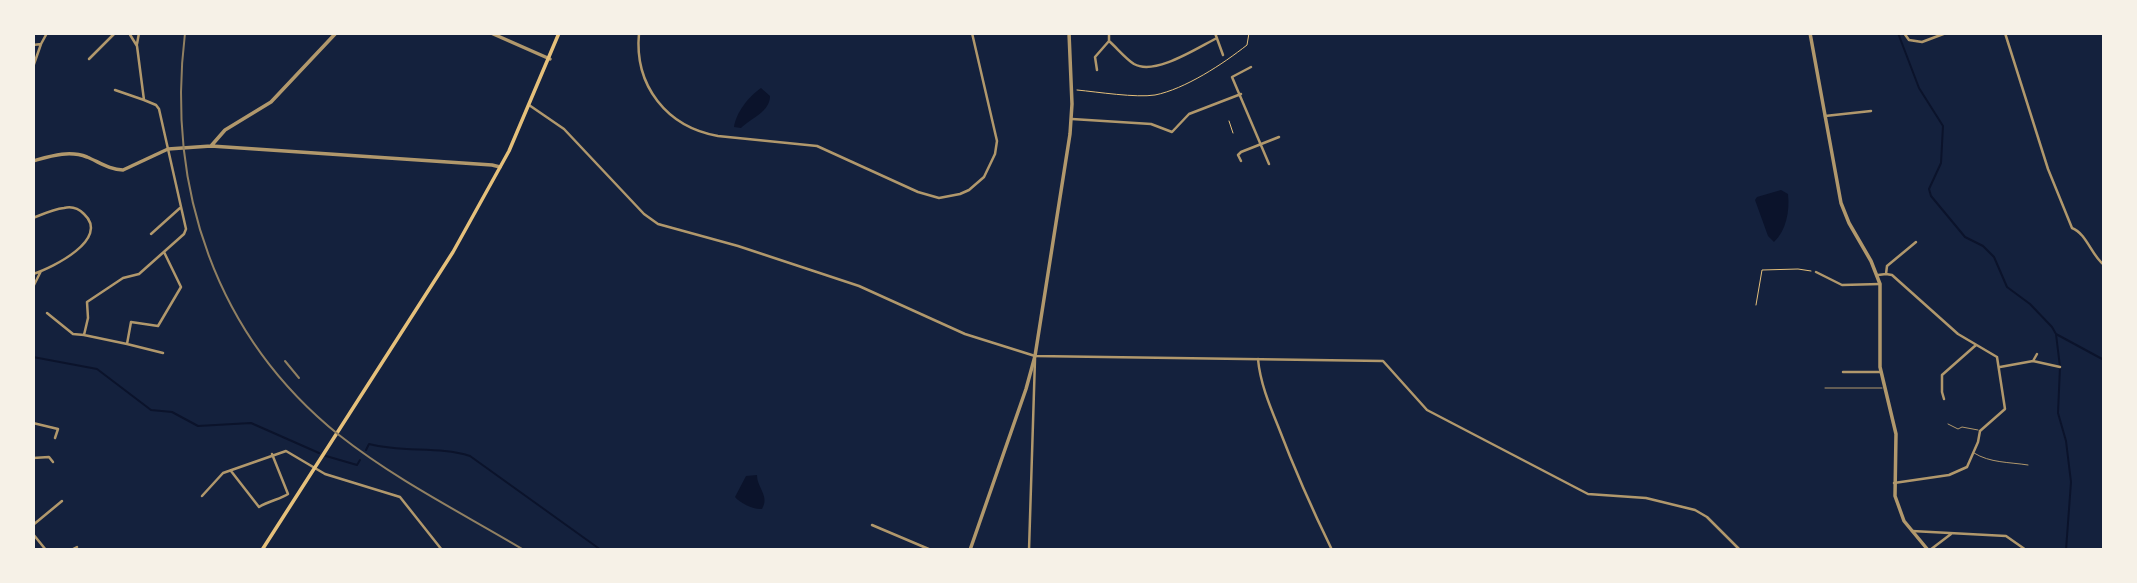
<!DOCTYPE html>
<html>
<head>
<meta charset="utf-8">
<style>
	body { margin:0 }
	#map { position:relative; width:2137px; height:583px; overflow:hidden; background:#14213d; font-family:Jost,sans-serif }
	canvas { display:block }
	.frame { position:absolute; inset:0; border:35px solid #f6f1e7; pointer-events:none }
</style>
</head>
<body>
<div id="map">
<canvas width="2137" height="583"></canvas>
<div class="frame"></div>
</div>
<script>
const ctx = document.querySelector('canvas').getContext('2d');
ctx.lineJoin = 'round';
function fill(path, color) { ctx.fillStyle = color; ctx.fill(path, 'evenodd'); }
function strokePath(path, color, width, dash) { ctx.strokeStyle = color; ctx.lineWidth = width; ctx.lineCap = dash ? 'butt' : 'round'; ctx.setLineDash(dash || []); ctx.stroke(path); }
const water = new Path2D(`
	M761,88l9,8c0,16 -19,22 -29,32l-7,-1c2,-14 14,-30 27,-39z
	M1781,190l7,4c2,17 -2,37 -14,48l-6,-6 -13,-36 2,-3z
	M757,475c0,13 13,21 5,34 -8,1 -22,-6 -27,-12l11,-21z`);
const stream = new Path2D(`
	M1898,33l21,55 24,38 -2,37 -12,26 2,7 34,41 18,9 11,11 13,30 23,17 22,23 4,7 4,33 -2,46 8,28 5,41 -5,68
	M2056,334l48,26
	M33,357l64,12 54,41 21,2 26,14 53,-3 68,30
	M366,450l3,-6c34,9 69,2 101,12l131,94
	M326,456l31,9 3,-5`);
const path = new Path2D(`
	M1077,90c21,2 59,8 78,5 30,-6 68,-31 92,-50l2,-12
	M1229,121l4,12
	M1756,305l6,-35 36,-1 13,2`);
const service = new Path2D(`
	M1825,388h57
	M1948,424l10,5 4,-2 16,3
	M1974,453c16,10 35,9 54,12`);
const minor = new Path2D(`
	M129,33l8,13 7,54 12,5 3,4 27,120 -2,5 -45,40 -16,4 -36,24 1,16 -4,17 43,9 4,-22 27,4 23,-39 -17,-35
	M639,33c-5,53 28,94 79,103l99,10 101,46 21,6 21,-4 9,-4 15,-13 11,-23 2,-13 -25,-108
	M1109,33v8c8,7 16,17 25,23 21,12 63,-16 83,-26
	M1215,33l8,22
	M1904,33l5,7 13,2 24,-9
	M2005,33l43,136 24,59c15,6 19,27 32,37
	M137,44l2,-11
	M33,45l8,-1
	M89,59l26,-26
	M33,67l8,-23 6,-11
	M1251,67l-19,10 37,87
	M1097,70l-2,-13 14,-16
	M115,90l29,10
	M529,105l35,24 80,85 14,10 80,22 121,40 106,48 70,22 348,5 44,49 161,84 58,4 49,12 12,7 33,33
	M1825,116l46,-5
	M1072,119l79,5 21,8 17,-18 52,-20
	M1241,161l-3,-6 3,-3 38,-15
	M33,218c10,-4 21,-9 31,-10 8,-2 15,1 20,6 27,25 -32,54 -51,60
	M151,234l29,-26
	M1816,272l26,13 38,-1
	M1886,274l1,-8 29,-24
	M1878,275l8,-1 6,1 66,59 39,23 8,52 -25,22 -2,11 -11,25 -18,8 -55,8
	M33,287l8,-16
	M47,313l26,21 11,1
	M127,344l36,9
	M1258,359c2,23 11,45 20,67 16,42 34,83 54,124
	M2033,361l4,-7
	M2000,367l33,-6 27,6
	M1843,372h38
	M1944,399l-2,-7v-17l34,-30
	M33,423l25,6 -3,9
	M33,458l16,-1 4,5
	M231,471l28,36c9,-6 22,-8 29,-13l-16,-40
	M202,496l21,-23 63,-22 39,23 75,23 42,53
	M33,525l29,-24
	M872,525l59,25
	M1912,531l94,5 20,14
	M33,534l13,16
	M71,550l6,-3
	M1029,550l6,-191
	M1930,550l21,-16`);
const tertiary = new Path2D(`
	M491,33l59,26
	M1810,33l31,170 8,20 22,38 9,23v83l16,67 -1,62 9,25 24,29
	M211,146l14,-16 46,-28 65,-69
	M33,161c18,-5 36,-11 54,-4 12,5 23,13 36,13l45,-21 43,-3 281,19 8,2
	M970,550l56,-161 9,-33 35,-222 2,-30 -3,-71`);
const secondary = new Path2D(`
	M262,550l191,-298 56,-101 50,-118`);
const rail = new Path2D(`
	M185,33c-19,156 31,303 154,402 57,45 123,78 185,115
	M285,361l14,17`);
fill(water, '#0b132b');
strokePath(stream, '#0b132b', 2);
strokePath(path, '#e5c07b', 1);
strokePath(service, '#b1986c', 1);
strokePath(minor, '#b1986c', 2.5);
strokePath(tertiary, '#b1986c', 3.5);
strokePath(secondary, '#e5c07b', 3.5);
strokePath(rail, '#918062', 2);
</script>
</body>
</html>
